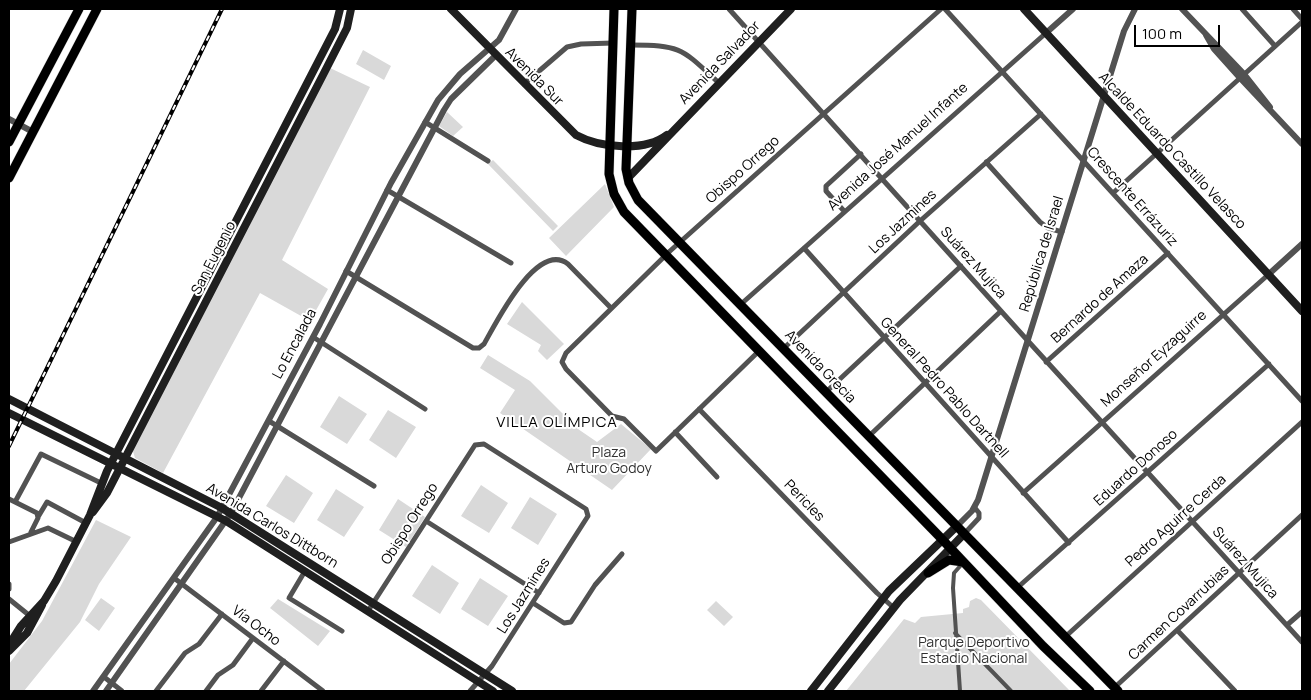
<!DOCTYPE html>
<html>
<head>
<meta charset="utf-8">
<style>
	body { margin:0 }
	#map { position:relative; width:1311px; height:700px; overflow:hidden; background:#fff; font-family:Manrope,sans-serif }
	canvas { display:block }
	.frame { position:absolute; inset:0; border:10px solid #000; pointer-events:none }
	.scale { position:absolute; left:1134px; top:25px; width:86px; height:22px; box-sizing:border-box; border:2px solid #000; border-top:0; padding-left:6px; font-size:15px; line-height:18px; white-space:nowrap; color:#000; -webkit-text-stroke:4px #fff; paint-order:stroke }
</style>
</head>
<body>
<div id="map">
<canvas width="1311" height="700"></canvas>
<div class="frame"></div>
<div class="scale">100 m</div>
</div>
<script>
const ctx = document.querySelector('canvas').getContext('2d');
ctx.lineJoin = 'round';
function fill(path, color) { ctx.fillStyle = color; ctx.fill(path, 'evenodd'); }
function strokePath(path, color, width, dash) { ctx.strokeStyle = color; ctx.lineWidth = width; ctx.lineCap = dash ? 'butt' : 'round'; ctx.setLineDash(dash || []); ctx.stroke(path); }
function label(font, color, halo, rows, align = 'center') {
  ctx.font = font + ' Manrope,sans-serif'; ctx.lineWidth = 4; ctx.setLineDash([]); ctx.textBaseline = 'middle'; ctx.strokeStyle = halo; ctx.fillStyle = color; for (const [text, x, y, turn = 0] of rows) {
    ctx.save(); ctx.translate(x, y); ctx.rotate((+turn || 0) * Math.PI / 180); ctx.textAlign = isNaN(turn) ? turn : align; if (halo) ctx.strokeText(text, 0, 0); ctx.fillText(text, 0, 0); ctx.restore();
  }
}
const green = new Path2D(`
	M363,50l28,16 -7,14 -28,-16z
	M330,68l40,19 -88,173 46,29 -18,32 -50,-28 -97,180 -28,-15 -3,-10z
	M447,112l16,15 -10,9 -14,-10z
	M493,160l65,66 -5,5 -65,-67z
	M605,184l9,23 -48,49 -17,-18z
	M522,302l42,42 -17,16 -9,-9 3,-6 -34,-21z
	M488,355l42,26 48,48 19,13 24,-18 30,25 -39,41 -112,-77 15,-23 -35,-22z
	M339,396l28,18 -20,30 -27,-17z
	M388,410l28,17 -20,31 -27,-18z
	M286,475l27,18 -19,30 -28,-17z
	M481,485l27,18 -19,30 -28,-17z
	M336,489l28,18 -20,30 -27,-17z
	M530,497l27,17 -19,31 -27,-17z
	M398,499l27,18 -19,30 -27,-17z
	M96,520l35,17 -32,47 -19,38 -56,69h-15v-27l33,-43z
	M432,565l27,18 -19,31 -28,-18z
	M480,578l28,18 -20,30 -27,-17z
	M101,598l14,10 -16,23 -14,-11z
	M976,598l5,2 89,91h-224l58,-72 11,4 6,-6 42,-4v-4l6,-2 1,-6z
	M278,599l52,32 -12,15 -48,-38z
	M716,601l17,16 -9,9 -17,-16z`);
const pedestrian = new Path2D(`
	M955,633l56,58
	M960,691l-7,-103 1,-15 8,-9`);
const minor = new Path2D(`
	M729,9l299,332 274,301
	M945,9l357,392
	M1242,9l33,37
	M1293,9l9,10
	M631,45c51,0 51,4 88,38
	M524,84l43,-37 14,-3 32,-1
	M425,122l63,39
	M986,162l54,60 8,6 14,4
	M387,190l124,73
	M1113,193l189,-171
	M844,211l-18,-20v-5l35,-32
	M804,248l265,295
	M346,271l127,77h6l5,-4c12,-21 53,-104 84,-80l43,44
	M740,305l306,-272
	M313,337l112,72
	M783,349l137,-128 121,-107
	M759,351l-103,100 -32,-32 -12,-3 -46,-47 -4,-7 4,-9 104,-102 271,-242
	M1046,362l122,-109
	M826,392l135,-126
	M699,409l178,184 17,15
	M269,421l105,65
	M675,432l42,45
	M869,436l132,-125
	M1023,493l246,-219
	M9,499l28,14 1,5 -7,14
	M15,502l26,-48 60,29
	M38,517l9,-15 39,21
	M426,521l113,72
	M964,534l15,-16v-5l-4,-5
	M9,542l39,-14 29,14
	M305,571l-16,27 53,33
	M174,578l149,113
	M9,584v5
	M1017,588l252,-224
	M9,599l21,17
	M533,603l31,20 7,-1 24,-37 27,-31
	M368,611l107,-166 9,-1 102,65 2,7 -96,150 -22,25
	M1287,625l15,-13
	M1177,630l58,61
	M1065,637l237,-215
	M104,677l18,14
	M1114,688l188,-173
	M156,691l29,-38 14,-9 23,-30
	M206,691l12,-16 15,-10 20,-27
	M261,691l23,-30`);
const tertiary = new Path2D(`
	M1182,9l62,65 26,33
	M1046,33l27,-24
	M1206,35l8,14 26,29 62,66
	M9,119l24,13
	M1269,274l33,-30
	M957,526l15,-15 6,-11 146,-469 11,-22
	M93,691l124,-174 103,-193 71,-141 47,-83 22,-26 39,-34 17,-31
	M106,691l125,-178 213,-403 7,-11 44,-43`);
const secondary = new Path2D(`
	M451,9l125,126c24,13 69,17 91,0
	M1024,9l278,302
	M628,178l163,-169
	M9,399l213,109 290,183
	M9,413l217,108 267,170
	M93,512l14,-19 217,-420 23,-45 4,-19
	M9,645l12,-19 23,-25 12,-20 34,-66 17,-44 228,-442 5,-20
	M9,651l18,-18 15,-28
	M811,691l78,-100 68,-65
	M828,691l72,-91 64,-66`);
const primary = new Path2D(`
	M614,9l-5,165 5,20 10,18 314,323 105,111 47,45
	M632,9l-6,160 3,14 9,17 480,491
	M9,142l70,-133
	M9,178l88,-169
	M928,573l21,-13 14,2`);
const rail = new Path2D(`
	M9,446l213,-437`);
const streetNames = [
	["Avenida Salvador",720,63,-46],
	["Avenida Sur",534,77,45],
	["Avenida José Manuel Infante",898,147,-42],
	["Alcalde Eduardo Castillo Velasco",1172,151,47],
	["Obispo Orrego",743,170,-42],
	["Crescente Errázuriz",1132,197,48],
	["Los Jazmines",903,222,-43],
	["República de Israel",1042,254,-73],
	["San Eugenio",214,258,-63],
	["Suárez Mujica",973,263,48],
	["Bernardo de Amaza",1100,299,-42],
	["Lo Encalada",295,344,-62],
	["Monseñor Eyzaguirre",1154,359,-42],
	["Avenida Grecia",820,367,46],
	["General Pedro Pablo Dartnell",944,388,48],
	["Eduardo Donoso",1136,468,-42],
	["Pericles",804,501,46],
	["Pedro Aguirre Cerda",1176,521,-42],
	["Obispo Orrego",410,524,-58],
	["Avenida Carlos Dittborn",272,526,31],
	["Suárez Mujica",1245,563,48],
	["Los Jazmines",524,596,-58],
	["Carmen Covarrubias",1179,613,-43],
	["Vía Ocho",256,626,37]
];
const parkNames = [
	["Plaza",609,453],
	["Arturo Godoy",609,469],
	["Parque Deportivo",974,643],
	["Estadio Nacional",974,659]
];
const neighbourhoodNames = [
	["VILLA OLÍMPICA",557,423]
];
fill(green, '#d9d9d9');
strokePath(primary, '#dbdbdb', 10);
strokePath(pedestrian, '#525252', 4);
strokePath(minor, '#525252', 5);
strokePath(tertiary, '#525252', 6);
strokePath(secondary, '#1f1f1f', 8);
strokePath(primary, '#000', 9);
strokePath(rail, '#000', 4);
strokePath(rail, '#fff', 2, [5.5]);
label('14px', '#000', '#fff', streetNames);
label('14px', '#303030', '#fff', parkNames);
ctx.letterSpacing = '1px';
label('15px', '#000', '#fff', neighbourhoodNames);
ctx.letterSpacing = '0px';
</script>
</body>
</html>
